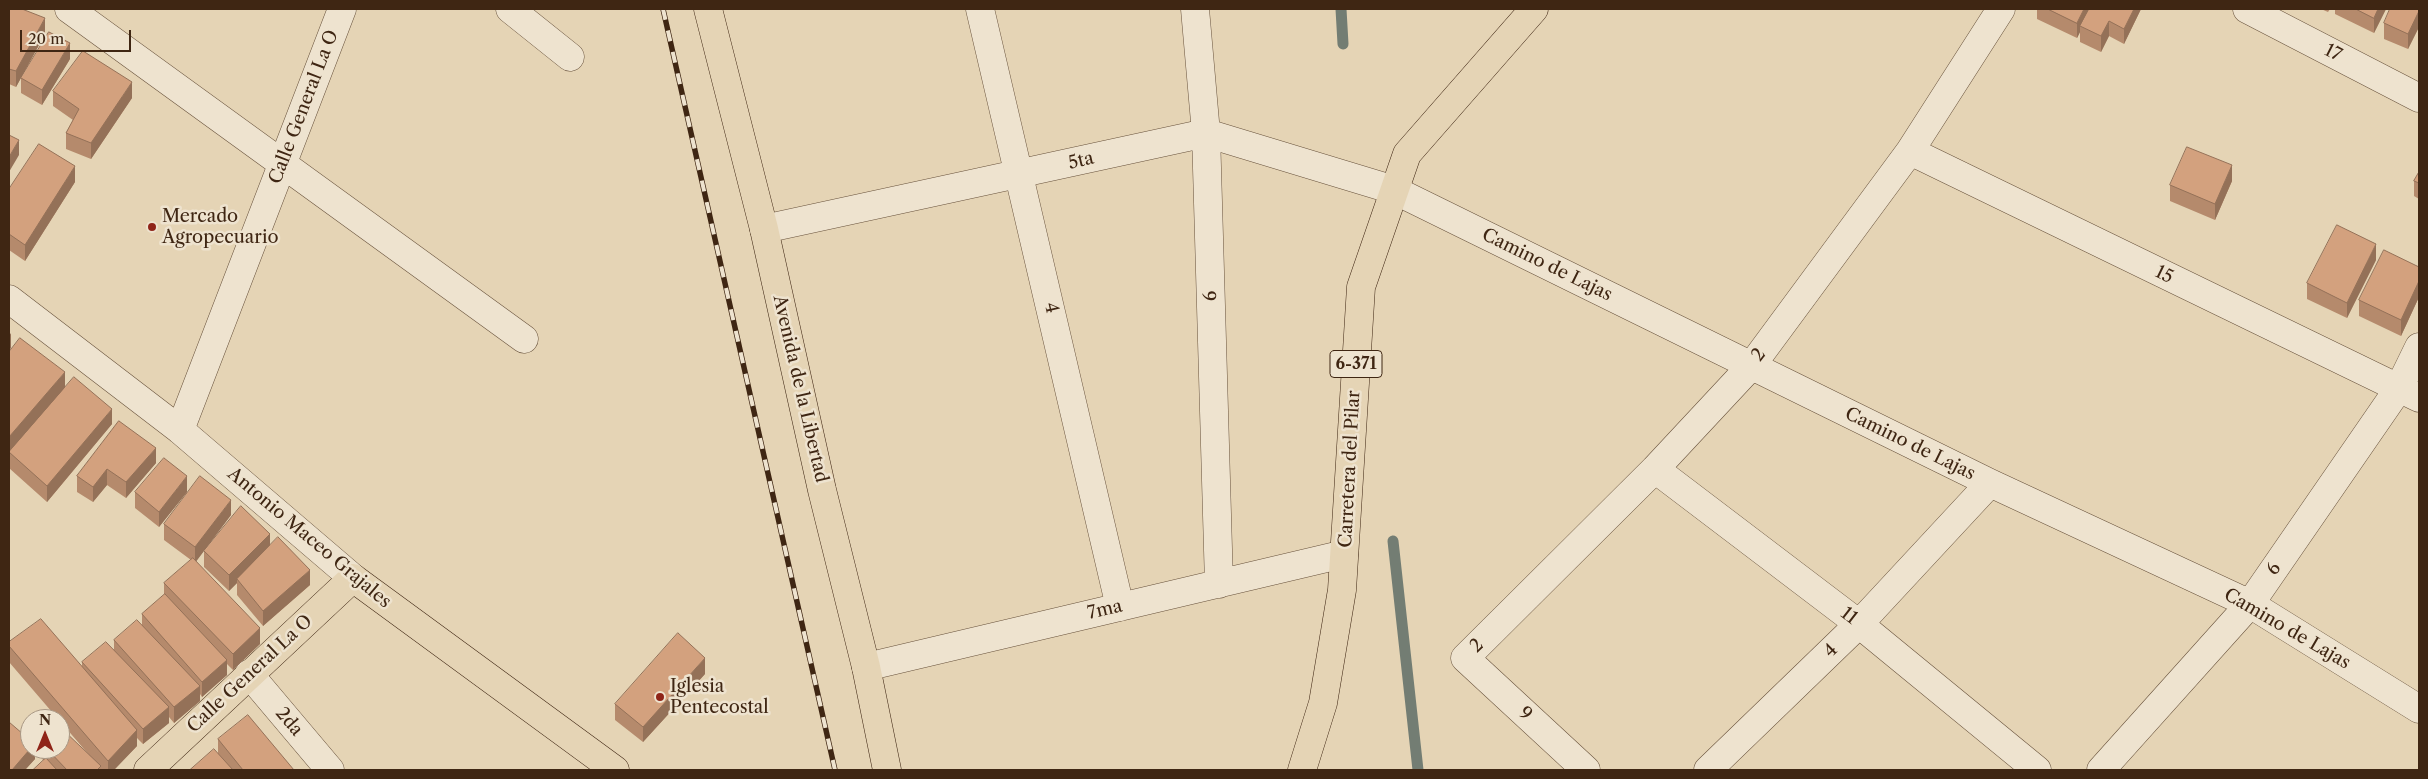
<!DOCTYPE html>
<html>
<head>
<meta charset="utf-8">
<style>
	body { margin:0 }
	#map { position:relative; width:2428px; height:779px; overflow:hidden; background:#e5d4b5; font-family:"Libre Caslon Text",serif }
	canvas { display:block }
	.frame { position:absolute; inset:0; border:10px solid #3f2613; pointer-events:none }
	.north { position:absolute; left:20px; top:709px; width:50px; height:50px; box-sizing:border-box; background:#eee3cf; border:1px solid #a89784; border-radius:50%; rotate:0deg; font-size:14px; font-weight:700; line-height:20px; text-align:center; color:#3f2613 }
	.north::after { content:''; display:block; margin:auto; width:18px; height:22px; background:#8f2418; clip-path:polygon(50% 0,100% 100%,50% 72%,0 100%) }
	.scale { position:absolute; left:20px; top:30px; width:111px; height:22px; box-sizing:border-box; border:2px solid #3f2613; border-top:0; padding-left:6px; font-size:15px; line-height:18px; white-space:nowrap; color:#3f2613; -webkit-text-stroke:4px #eee3cf; paint-order:stroke }
</style>
</head>
<body>
<div id="map">
<canvas width="2428" height="779"></canvas>
<div class="frame"></div>
<div class="north">N</div>
<div class="scale">20 m</div>
</div>
<script>
const ctx = document.querySelector('canvas').getContext('2d');
ctx.lineJoin = 'round';
function strokePath(path, color, width, dash) { ctx.strokeStyle = color; ctx.lineWidth = width; ctx.lineCap = dash ? 'butt' : 'round'; ctx.setLineDash(dash || []); ctx.stroke(path); }
function fill(path, color) { ctx.fillStyle = color; ctx.fill(path, 'evenodd'); }
function label(font, color, halo, rows, align = 'center') {
  ctx.font = font + ' "Libre Caslon Text",serif'; ctx.lineWidth = 5; ctx.setLineDash([]); ctx.textBaseline = 'middle'; ctx.strokeStyle = halo; ctx.fillStyle = color; for (const [text, x, y, turn = 0] of rows) {
    ctx.save(); ctx.translate(x, y); ctx.rotate((+turn || 0) * Math.PI / 180); ctx.textAlign = isNaN(turn) ? turn : align; if (halo) ctx.strokeText(text, 0, 0); ctx.fillText(text, 0, 0); ctx.restore();
  }
}
const stream = new Path2D(`
	M1341,9l2,35
	M1393,541l25,229`);
const minor = new Path2D(`
	M69,9l455,330
	M510,9l60,48
	M980,9l140,598
	M1195,9l11,124 13,451
	M2247,9l172,89
	M1910,151l509,247
	M764,229l442,-96 188,57 596,293 260,121 169,105
	M9,299l171,131 173,148
	M180,430l162,-421
	M1655,469l204,155 178,146
	M866,667l478,-113
	M249,674l81,96
	M1586,770l-121,-112 190,-189 97,-104 158,-214 91,-142
	M1708,770l151,-146 131,-141
	M2101,770l149,-166 149,-216 20,-41`);
const major = new Path2D(`
	M708,9l56,220 58,261 44,177 21,103
	M148,770l205,-192 262,192
	M1302,770l21,-67 19,-113 19,-303 46,-133 127,-145`);
const rail = new Path2D(`
	M663,9l172,761`);
const wall = new Path2D(`
	M9,9l36,25 -29,53 -7,-3z
	M2037,9h104l-17,35 -15,-8 -8,16 -21,-10v-10l-3,6 -40,-19z
	M2321,9h9l-2,3z
	M2335,9h51l-12,24 -39,-19z
	M2419,9v18l-11,22 -24,-10v-16z
	M70,59l-28,46 -21,-12v-15z
	M53,91l79,7 -41,61 -25,-10v-16l7,-13 -20,-14z
	M2419,172v27l-5,-3v-15z
	M2232,181l-17,39 -45,-19v-16z
	M75,182l-50,79 -16,-11v-61z
	M2376,260l-29,58 -40,-19v-16z
	M2419,267v30l-18,39 -42,-20v-16z
	M9,352l56,36 47,36 -65,78 -38,-34z
	M119,421l37,42 -30,35 -19,-13 -14,17 -16,-10v-16z
	M135,492h52l-28,35 -24,-19z
	M231,515l-35,46 64,83 -27,26 -6,-6v11l-25,22 -2,-3v7l-26,22 -5,-6v6l-26,21 -6,-6v8l-23,24h-12l-1,-1v1h-68l11,-9 -9,-10v8l-10,11h-16l21,-21h30l29,6 -29,-34v-2h-2l-49,-57v-20l73,24v-4l32,-13v-9l28,-15v-11l22,-19v-12l27,-23 -27,-20v-16z
	M270,545l40,40 -47,41 -26,-31v-12l-8,8 -25,-24v-16z
	M705,674l-62,68 -28,-22v-16z
	M218,739l76,31h-104l28,-17z`);
const shadedWall = new Path2D(`
	M2084,9h8l-12,17v6l-3,6v-15z
	M2134,9h7l-17,35v-15z
	M2378,9h8l-12,24v-15z
	M2419,11v16l-11,22v-15z
	M45,18v16l-29,53v-16z
	M2109,21v15l-8,16v-16z
	M70,43v16l-28,46v-15z
	M132,82v16l-41,61v-16z
	M19,140v15l-10,17v-15z
	M2232,165v16l-17,39v-16z
	M75,166v16l-50,79v-16z
	M2376,244v16l-29,58v-15z
	M2419,281v16l-18,39v-16z
	M11,333v15l-2,3v-15z
	M65,372v16l-56,64v-15z
	M112,409v15l-65,78v-16z
	M156,448v15l-30,35v-16z
	M107,469v16l-14,17v-15z
	M187,476v16l-28,35v-15z
	M231,500v15l-36,48v-16z
	M270,534v15l-33,30v4l-8,8v-16z
	M310,570v15l-47,41v-15z
	M260,628v16l-27,26v-16z
	M705,658v16l-62,68v-15z
	M227,660v15l-25,22v-15z
	M200,686v15l-26,22v-16z
	M169,707v16l-26,21v-15z
	M137,730v16l-23,24h-6v-9z
	M30,749h5v10l-10,11h-13z`);
const building = new Path2D(`
	M9,9h13l23,9 -29,53 -7,-2z
	M2048,9h36l-7,14z
	M2089,9h45l-10,20 -15,-8 -8,15 -21,-10z
	M2356,9h22l-4,9z
	M2390,9h29v2l-11,23 -24,-11z
	M49,32l21,11 -28,47 -21,-12z
	M83,51l49,31 -41,61 -25,-10 13,-24 -26,-18z
	M9,135l10,5 -10,17z
	M39,144l36,22 -50,79 -16,-11v-45z
	M2187,147l45,18 -17,39 -45,-19z
	M2419,172v11l-5,-2z
	M2337,225l39,19 -29,59 -40,-20z
	M2384,250l35,17v14l-18,39 -42,-20z
	M20,338l45,34 -56,65v-85z
	M74,377l38,32 -65,77 -38,-34z
	M119,421l37,27 -30,34 -19,-13 -14,18 -16,-11z
	M164,458l23,18 -28,36 -24,-20z
	M200,476l31,24 -36,47 -31,-23z
	M241,506l29,28 -41,41 -25,-24z
	M278,537l32,33 -47,41 -26,-32z
	M193,558l67,70 -27,26 -69,-71z
	M165,594l62,66 -25,22 -60,-68z
	M41,619l96,111 -29,31 -99,-115v-4z
	M137,620l63,66 -26,21 -60,-67z
	M678,633l27,25 -62,69 -28,-23z
	M106,642l63,65 -26,22 -61,-67z
	M248,715l46,55h-51l-25,-31z
	M9,722l21,18v9l-18,21h-3z
	M60,727l41,39 -4,4h-30l-20,-21h13z
	M214,749l19,21h-43z
	M46,758l11,12h-24z`);
const markers = [
	[152,227,5,"#8f2418"],
	[660,697,5,"#8f2418"]
];
const shields = [
	[1356,364,52]
];
const shieldNames = [
	["6-371",1356,364]
];
const streetNames = [
	["17",2333,53,27],
	["Calle General La O",304,107,-69],
	["5ta",1081,161,-13],
	["Camino de Lajas",1547,265,26],
	["15",2164,275,26],
	["6",1211,296,-92],
	["4",1051,308,77],
	["2",1759,355,-53],
	["Avenida de la Libertad",800,389,77],
	["Camino de Lajas",1910,444,26],
	["Carretera del Pilar",1350,469,-87],
	["Antonio Maceo Grajales",309,538,40],
	["6",2274,569,-55],
	["7ma",1105,610,-13],
	["11",1849,616,38],
	["Camino de Lajas",2287,629,30],
	["2",1477,646,-45],
	["4",1831,651,-44],
	["Calle General La O",250,674,-43],
	["9",1525,714,43],
	["2da",289,722,50]
];
const poiNames = [
	["Mercado",162,217],
	["Agropecuario",162,238],
	["Iglesia",670,687],
	["Pentecostal",670,708]
];
strokePath(stream, '#737d73', 11);
strokePath(minor, '#68523c', 29);
strokePath(major, '#3f2613', 29);
strokePath(minor, '#eee3cf', 28);
strokePath(major, '#e5d4b5', 28);
strokePath(rail, '#3f2613', 5.5);
strokePath(rail, '#eee3cf', 4, [11]);
fill(wall, '#b58a6c');
fill(shadedWall, '#947158');
fill(building, '#d3a17e');
strokePath(building, '#947158', 1);
for (const [x, y, r, color] of markers) { const dot = new Path2D(); dot.arc(x, y, r, 0, 2 * Math.PI); ctx.fillStyle = color; ctx.fill(dot); strokePath(dot, '#eee3cf', 2); }
for (const [x, y, w] of shields) { const box = new Path2D(); box.roundRect(x - w / 2, y - 13.5, w, 27, 4); ctx.fillStyle = '#eee3cf'; ctx.fill(box); strokePath(box, '#3f2613', 1); }
label('bold 16px', '#3f2613', null, shieldNames);
label('18px', '#3f2613', '#eee3cf', streetNames);
label('18px', '#3f2613', '#eee3cf', poiNames, 'left');
</script>
</body>
</html>
